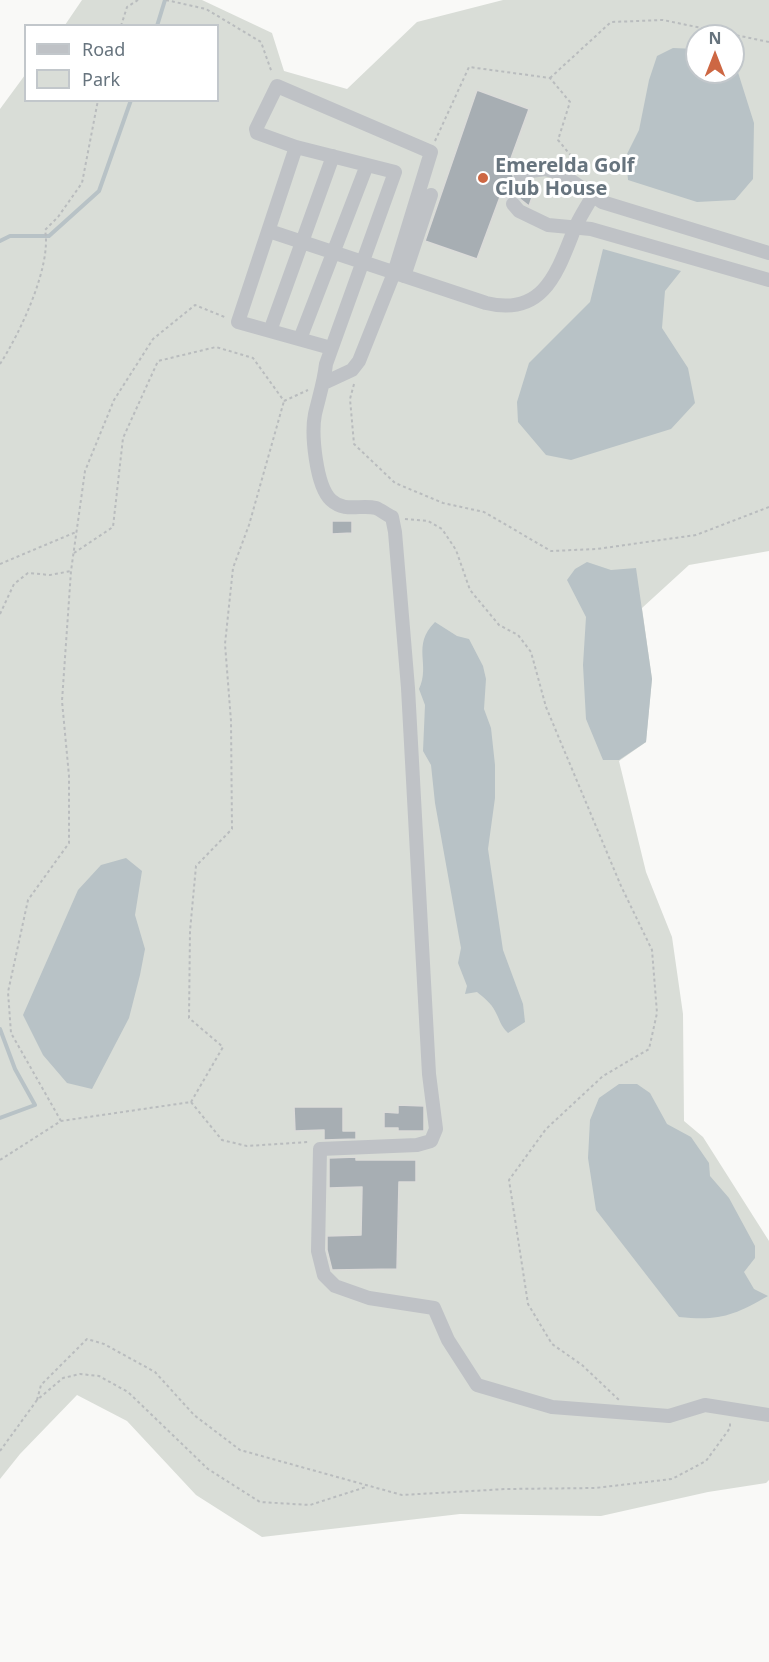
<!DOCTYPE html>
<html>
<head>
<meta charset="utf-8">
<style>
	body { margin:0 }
	#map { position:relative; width:769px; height:1662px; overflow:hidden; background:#f9f9f7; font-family:"Noto Sans",sans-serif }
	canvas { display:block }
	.legend { position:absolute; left:24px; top:24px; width:195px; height:78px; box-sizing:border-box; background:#fff; border:2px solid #c2c7cb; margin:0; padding:8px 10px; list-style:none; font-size:18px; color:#67747e }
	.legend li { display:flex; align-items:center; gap:12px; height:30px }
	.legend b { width:30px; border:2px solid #c2c7cb }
	.north { position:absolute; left:685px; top:24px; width:60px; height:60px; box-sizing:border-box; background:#fff; border:2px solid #c2c7cb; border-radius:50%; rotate:0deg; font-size:16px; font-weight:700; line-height:24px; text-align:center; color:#67747e }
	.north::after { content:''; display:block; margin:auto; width:21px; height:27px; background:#cd6743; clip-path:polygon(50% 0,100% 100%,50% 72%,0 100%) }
</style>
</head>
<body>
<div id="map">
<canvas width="769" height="1662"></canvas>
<ul class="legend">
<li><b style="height:8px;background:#bfc2c6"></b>Road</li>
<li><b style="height:16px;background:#d9ddd7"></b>Park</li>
</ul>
<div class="north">N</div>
</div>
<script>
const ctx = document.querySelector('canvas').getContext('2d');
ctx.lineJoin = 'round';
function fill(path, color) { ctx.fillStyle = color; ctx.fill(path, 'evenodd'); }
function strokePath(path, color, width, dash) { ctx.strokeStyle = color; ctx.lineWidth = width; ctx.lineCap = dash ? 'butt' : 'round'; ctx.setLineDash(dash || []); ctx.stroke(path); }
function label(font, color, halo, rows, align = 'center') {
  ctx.font = font + ' "Noto Sans",sans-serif'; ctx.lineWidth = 6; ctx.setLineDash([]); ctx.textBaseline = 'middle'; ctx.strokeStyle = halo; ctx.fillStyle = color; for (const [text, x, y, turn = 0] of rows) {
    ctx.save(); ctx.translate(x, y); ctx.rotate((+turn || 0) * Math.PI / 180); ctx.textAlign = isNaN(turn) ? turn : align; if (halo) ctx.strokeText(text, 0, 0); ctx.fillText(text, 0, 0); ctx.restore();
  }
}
const green = new Path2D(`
	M82,0h120l70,33 12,38 63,18 70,-67 86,-22h266v551l-80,14 -47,43 10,71 -6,63 -27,19 27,111 26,65 11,77 1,107 19,16 66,104v239l-3,3 -58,9 -107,24 -141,-2 -198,23 -66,-42 -69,-74 -50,-26 -57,59 -20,25v-1370l25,-34 1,25h192v-74l-153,-1zM697,36h36v36h-36z`);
const water = new Path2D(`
	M673,48l24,1v23h36v-7l3,1 18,57 -1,56 -18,21 -38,2 -69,-22 -2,-24 13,-26 10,-50 8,-24z
	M603,249l78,22 -16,20 -3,37 26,40 7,35 -24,26 -100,31 -25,-5 -28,-33 -1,-20 12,-39 61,-61z
	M587,562l24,8 25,-2 16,111 -6,63 -27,18h-16l-17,-41 -3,-54 3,-48 -19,-37 8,-11z
	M435,622l22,14 12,3 14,27 3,13 -2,30 7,19 4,37v33l-7,51 15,101 20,54 2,18 -17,11c-8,-8 -8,-13 -13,-22 -3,-7 -12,-14 -18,-19l-12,2 2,-8 -9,-23 3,-15 -26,-145 -4,-38 -8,-14 2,-46 -6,-16c12,-25 -8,-43 16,-67z
	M126,858l16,13 -7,44 10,34 -5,26 -11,43 -37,71 -25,-6 -24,-28 -20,-40 55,-125 23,-25z
	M619,1084h18l13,9 17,31 24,13 18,26 1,13 19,22 26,48v12l-11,14 10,17 14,7c-35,20 -49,25 -89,21l-83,-107 -8,-52 2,-38 9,-22z`);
const stream = new Path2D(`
	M157,26l8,-26
	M0,241l10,-5h39l50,-45 32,-91
	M0,1029l15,40 20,36 -35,13`);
const building = new Path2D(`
	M477,90l52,19 -23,63 6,2 5,10 14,-3 6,2 -8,23 -14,-11 -9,4 -6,-2 -23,62 -52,-18z
	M332,521h20v12l-20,1z
	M398,1105l26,1v25h-26v-3h-14v-16l14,1z
	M294,1107h49v24h13v8l-32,1v-10l-29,1z
	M356,1157v3h60v22h-17l-2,87 -65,1 -5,-20v-14l34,-1 1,-48 -33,1v-30z`);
const minorTunnel = new Path2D(`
	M513,204l2,-16 6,-12`);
const path = new Path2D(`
	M166,0l40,9 55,33 11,31
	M121,26l6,-19 11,-7
	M550,78l61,-56 52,-2 106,22
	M435,141l34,-74 81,11 20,24 -12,38 29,35
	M0,364c20,-31 52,-98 45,-134l13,-13 24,-34 16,-83
	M354,384l-4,15 4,45 41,39 48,20 41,9 67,39 46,-2 99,-14 73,-28
	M284,401l24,-11
	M405,519l23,2 14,8 14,21 14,40 29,35 19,10 13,17 15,55 75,179 31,64 5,63 -8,36 -46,27 -57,53 -37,51 19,124 24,40 30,21 37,35
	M74,553l39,-26 10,-89 35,-77 58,-14 37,11 31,43
	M0,564l76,-32
	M0,614l14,-30 14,-11 22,2 21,-4
	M191,1102l32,-55 -34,-29 1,-87 6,-65 36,-37 -1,-108 -6,-77 8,-76 16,-43 35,-124
	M191,1102l31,38 25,6 61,-4
	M61,1121l-50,-88 -3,-41 20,-92 41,-57v-67l-7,-75 9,-130 14,-100 29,-71 39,-61 42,-34 32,13
	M0,1160l61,-39 130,-19
	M37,1400l4,-15 46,-46 17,5 51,28 39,43 46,35 162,45 104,-6 89,-1 77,-9 34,-18 24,-33v-5
	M0,1451l37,-51 26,-22 17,-4 19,2 29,16 80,77 52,33 50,3 56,-18`);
const minor = new Path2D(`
	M296,147l-58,175 93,26
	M521,176l10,-5 14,-2 15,4 42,29 167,51
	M513,204l6,7 29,14 43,4 178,51
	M269,231l217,72c57,14 71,-30 88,-73 5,-12 12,-22 18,-33
	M404,276l27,-81
	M270,331l63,-175
	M300,339l67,-174
	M324,383l28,-13 7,-9 35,-88 37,-121 -154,-66 -21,43 1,4 39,14 99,25 -69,192c-2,18 -7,33 -11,50 -4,20 1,72 16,86 14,13 30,4 45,8 5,2 11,7 16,9l3,15 13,156 21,386 7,55 -5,12 -14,4 -97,4 -2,102 6,24 11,11 34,12 65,10 14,32 29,45 75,22 117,9 36,-11 64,10`);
const markers = [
	[483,178,6,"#cd6743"]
];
const poiNames = [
	["Emerelda Golf",495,166],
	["Club House",495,189]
];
fill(green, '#d9ddd7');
fill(water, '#b8c2c6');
strokePath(stream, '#b8c2c6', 4);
fill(building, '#a7aeb3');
strokePath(building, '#dbdbd9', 1.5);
strokePath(minorTunnel, '#d4d8d9', 14, [14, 7]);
strokePath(path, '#b9bcbe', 2, [3, 3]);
strokePath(minor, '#bfc2c6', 14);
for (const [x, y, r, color] of markers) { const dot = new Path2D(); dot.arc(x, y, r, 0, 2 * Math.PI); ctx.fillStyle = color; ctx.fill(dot); strokePath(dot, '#fff', 2); }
label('bold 20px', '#67747e', '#fff', poiNames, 'left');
</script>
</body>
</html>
